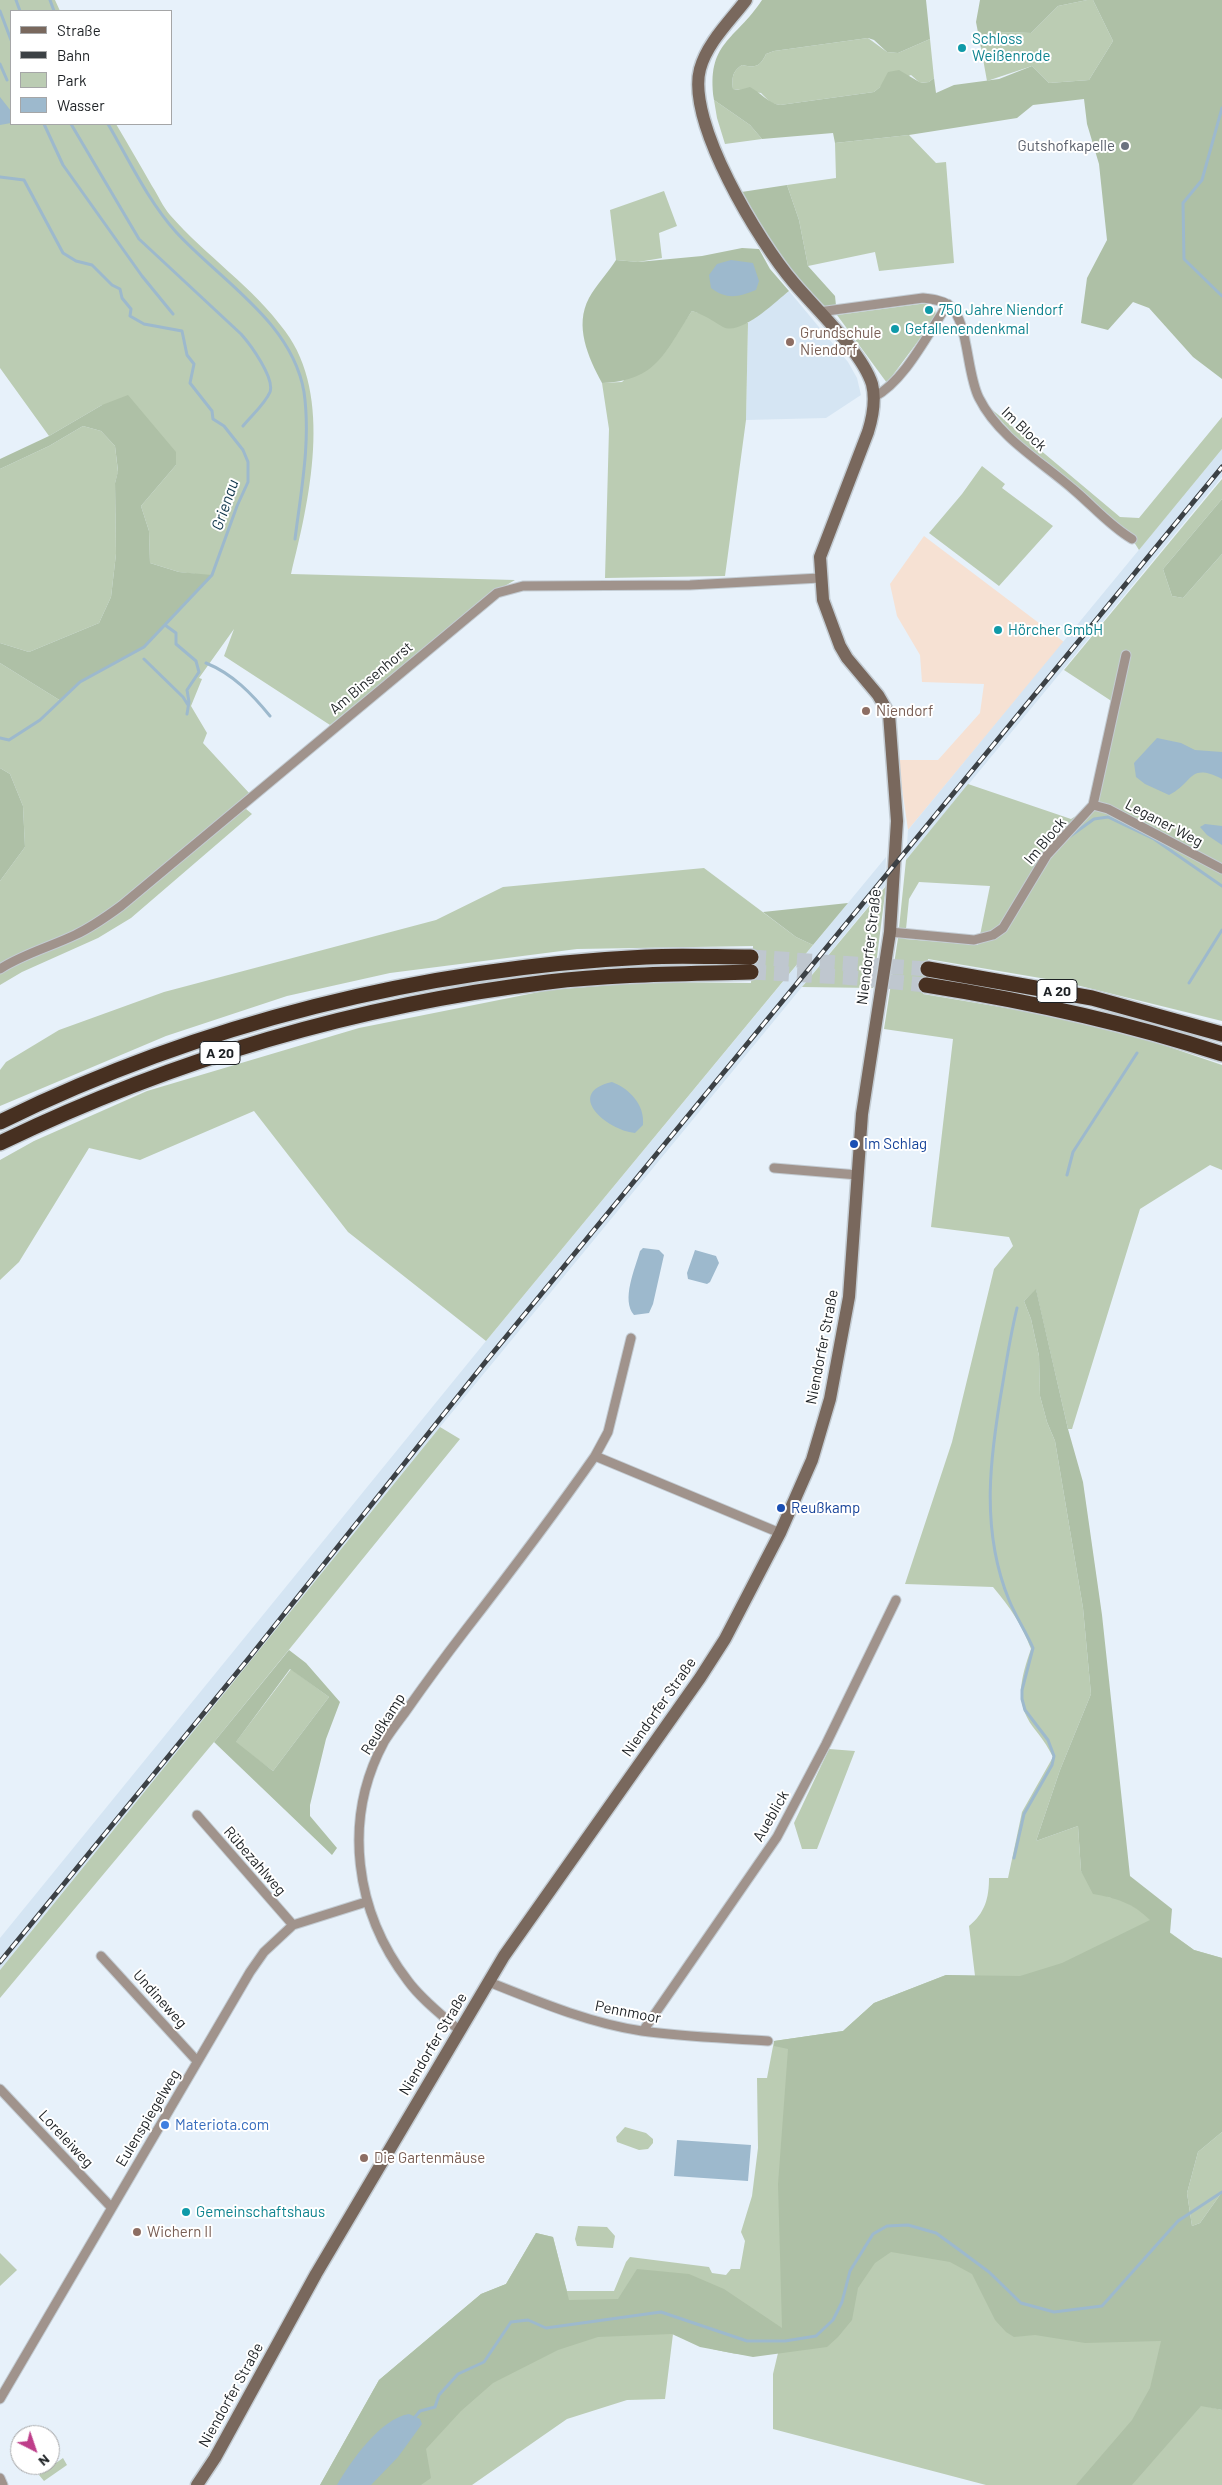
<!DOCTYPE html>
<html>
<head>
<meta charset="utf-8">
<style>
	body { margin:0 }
	#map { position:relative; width:1222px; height:2485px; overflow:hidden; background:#e7f1fa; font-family:Barlow,sans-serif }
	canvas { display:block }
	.legend { position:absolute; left:10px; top:10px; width:162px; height:115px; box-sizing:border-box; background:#fff; border:1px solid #a5a6a7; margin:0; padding:6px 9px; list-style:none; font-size:15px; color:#1d2124 }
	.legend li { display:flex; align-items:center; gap:10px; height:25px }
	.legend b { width:25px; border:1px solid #a5a6a7 }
	.north { position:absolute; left:10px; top:2425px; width:50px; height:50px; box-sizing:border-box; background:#fff; border:1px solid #a5a6a7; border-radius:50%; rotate:139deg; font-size:14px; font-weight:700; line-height:20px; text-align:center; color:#1d2124 }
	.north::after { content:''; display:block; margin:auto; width:18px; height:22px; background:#be3e8a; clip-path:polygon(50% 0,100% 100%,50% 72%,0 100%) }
</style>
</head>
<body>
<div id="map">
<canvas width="1222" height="2485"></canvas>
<ul class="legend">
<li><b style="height:6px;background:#79685d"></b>Straße</li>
<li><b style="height:6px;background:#3c4145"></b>Bahn</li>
<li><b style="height:14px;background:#bbccb3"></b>Park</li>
<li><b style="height:14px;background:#9db9cd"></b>Wasser</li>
</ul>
<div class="north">N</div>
</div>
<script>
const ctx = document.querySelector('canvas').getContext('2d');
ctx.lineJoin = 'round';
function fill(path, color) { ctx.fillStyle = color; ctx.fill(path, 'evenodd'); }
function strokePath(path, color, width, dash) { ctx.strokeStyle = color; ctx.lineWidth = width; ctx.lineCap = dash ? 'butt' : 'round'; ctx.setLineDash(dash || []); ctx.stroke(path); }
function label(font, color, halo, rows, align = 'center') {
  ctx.font = font + ' Barlow,sans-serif'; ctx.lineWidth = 4; ctx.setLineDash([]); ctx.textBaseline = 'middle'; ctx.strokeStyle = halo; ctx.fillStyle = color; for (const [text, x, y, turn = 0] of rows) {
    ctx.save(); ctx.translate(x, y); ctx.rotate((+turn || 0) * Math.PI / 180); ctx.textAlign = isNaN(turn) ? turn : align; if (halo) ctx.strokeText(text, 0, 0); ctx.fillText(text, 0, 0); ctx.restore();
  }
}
const commercial = new Path2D(`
	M924,536l140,106 -156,188 -10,-70h40l42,-47 4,-29 -62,-2 -2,-27 -23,-39 -7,-32z`);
const built = new Path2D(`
	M789,291l59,71 9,16 4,17 -35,23 -80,2 2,-97z
	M1222,449v28l-316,383 2,-30z
	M886,857l-1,29 -445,541 -440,543v-32l486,-597z`);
const green = new Path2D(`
	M0,0h55l5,11h-49v113h105c12,20 24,41 36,62 6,9 11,21 18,29 36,41 83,72 115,116 49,65 24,171 6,243l224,6 -29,17 -156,128 -106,-69 10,-27 -35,49 3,1 -11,27 16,27 -4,10 47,51 -11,9 13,11 -121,104 -33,20 -76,34 -22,13v-104l25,-34 -2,-41 -13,-32 -10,-6v-105l61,38 19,-19 64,-35 68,-71 -33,-4 -29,-9 -1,-32 -8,-25 35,-41 -74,-60 -53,31 -49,-68z
	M1087,0h6l20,41 -24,39 -40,3 -17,-17 -45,15 -6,-33 19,-16 31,1 27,-27z
	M868,38l19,14 11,1 32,-14 4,39 -5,4 -9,1 -9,-8 -31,12 -6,5 -94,13 -9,-2 -10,-10 -28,-4c-1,-12 -1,-17 9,-24 13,3 18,2 24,-11l8,-3z
	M714,100l36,25 12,14 -37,5 -8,-26z
	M909,135l27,28 10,-1 8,101 -75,8 -4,-19 -67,14 -9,-46 -12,-35 49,-7 -1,-35z
	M664,191l13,35 -18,7 3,25 -24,4 -22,-2 -6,-50z
	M927,303l8,5 1,9 -49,66 -50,-68z
	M692,311l17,5 9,6 30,1 -2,97 -21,156 -120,2 4,-149 -7,-46 20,-1 63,-61z
	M989,407l131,110 19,1 83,-101v32l-83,101 -7,-11 -111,-96z
	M83,426l18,5 14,15 3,26 -3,11 1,71 -5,43 -12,26 -70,29 -29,-9v-174l49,-23z
	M982,466l23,18 -3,4 51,38 -54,60 -70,-53 33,-39z
	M1222,479v20l-59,70 9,27 11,2 39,-44v467l-158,-39 -136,-23 -5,35 179,30 120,41v105l-12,-5 -70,44 -68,220h-4l-32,-139 -12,11 7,18 8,37 1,40 7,26 8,19 28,167 8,86 -31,76 -24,71 42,-15 3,45 27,26 11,1 19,11 56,41 28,8 -42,151 21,296 21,5v75h-236l-213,-56v-55l5,-21c-39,6 -69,-3 -105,-19l-8,65 -38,1 -60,19 -95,66h-152l59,-105 102,-86 25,-10 30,-51 17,4 14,54h47l12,-29 4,-5 79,10 3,6 14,2 5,-6h9l5,-28 -4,-9 11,-36 6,-48 -1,-70h10l7,-37 69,-10 31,-28 72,-28 29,1 -6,-50c16,-13 20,-28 20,-48h19l14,-66 31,-55c-6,-12 -12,-20 -20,-30 -19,-26 -12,-49 -2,-78 -9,-24 -21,-42 -38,-62l-88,-3 47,-142 42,-173 19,-23 -4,-9 -78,-10 22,-188 -69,-10 14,-91 8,-78 62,-76 103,35 13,-8 17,-21 15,-86 -52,-34zM919,882l71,4 -12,59 -73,-6 4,-40z
	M704,868l92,69 17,8 -327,396 -138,-109 -94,-121 -114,49 -51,-12 -70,114 -19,18v-120l34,-19 113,-50 212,-63 190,-38 101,-8 101,1 2,-37 -176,3 -187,24 -103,23 -121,40 -166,70v-36l6,-8 53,-32 105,-38 272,-72 67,-33z
	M886,886l-13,102 -71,-1z
	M440,1427l20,12 -246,303 -214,256v-28z
	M291,1669l38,28 -56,74 -38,-28z
	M829,1749l26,2 -38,98h-15l-8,-26z
	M625,2127l21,6 7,6v4l-5,6 -9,1 -22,-8 -1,-5z
	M1222,2132v60l-22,31 -8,3 -5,-33 11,-41z
	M578,2226l29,1 8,9 -2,12 -36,-2 -2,-7z
	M0,2253l17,17 -17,16z
	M63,2458l4,7 -23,16 -5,-6z`);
const forest = new Path2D(`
	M762,0h164l4,39 -32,14 -11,-1 -13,-12 -6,-2 -94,13 -8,3c-6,13 -11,14 -24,11 -10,7 -10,12 -9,24l6,1 11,-3c11,6 18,16 30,18l94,-13 6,-5 8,-15 11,-2 22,13 8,-1 5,-4 2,15 18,-8 45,-6 33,-13 17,17 40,-3 24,-39 -20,-41h129v379l-29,-22 -44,-49 -16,-6 -25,28 -27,-7 6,-45 20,-38 -8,-76 -12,-40 -3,-25 -51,6 -16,13 -108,17 -74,8 -2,-10 -71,6 -12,-14 -36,-25c-8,-58 21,-59 48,-100z
	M980,0h107l-29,6 -27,27 -31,-1 -19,16 -5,-26z
	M787,185l12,35 9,46 27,30 2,19c-49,-24 -75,-78 -102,-122z
	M742,248l17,1 11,20 19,22c-14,11 -48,45 -66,36 -12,-7 -16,-11 -31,-16 -27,40 -34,70 -90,72 -14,-26 -28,-57 -13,-85 7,-13 19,-25 27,-38l22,2 64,-6z
	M128,395l48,57v13l-35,41 8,25 1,32 29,9 33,3 -68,72 -64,35 -19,19 -61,-38v-20l29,9 70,-29 12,-26 5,-43 -1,-71 3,-12 -3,-25 -14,-15 -18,-5 -34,20 -49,23v-10l49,-23 53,-31z
	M1222,499v55l-39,44 -11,-2 -9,-27z
	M0,768l10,6 13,32 2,41 -25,34z
	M848,903l-35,42 -17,-8 -33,-25z
	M1036,1289l32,140 15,53 19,133 28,261 42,33 -2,24 24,17 28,8v174l-24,20 -11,41 5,33 8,-3 22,-31v218l-21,-4 -69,79h-56l56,-65 18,-32 11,-47 -76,2 -50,-8 -21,2 -8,-5 -11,-12 -23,-46 -22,-12 -59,-10 -16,11 -17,25 -6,32 -14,17 -11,10 -74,10 -53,-10 -28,-13 -74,3 -40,13 -65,33 -32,28 -35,38 5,29 -10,7h-101l59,-105 102,-86 25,-10 30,-51 17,4 16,63 49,-1 19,-30 52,5 35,15 58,39 -4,-144 10,-135 -14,-3v-5l69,-10 31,-28 72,-28 74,1 42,-13 88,-43c-17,-17 -34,-22 -57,-26l-12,-23 -3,-45 -42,15 24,-71 31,-76 -8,-86 -28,-167 -8,-19 -7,-26 -1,-40 -8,-37 -7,-18z
	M289,1650l17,13 34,39 -14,37 -16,66v11l27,32 -5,7 -118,-113zM290,1669l39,28 -56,74 -37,-29z`);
const water = new Path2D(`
	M0,97l11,14v12l-11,2z
	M731,260l22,3 6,18 -3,9c-18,7 -29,10 -45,-2l-2,-13 8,-11z
	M1157,738l24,5 14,7 27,2v27c-34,-17 -28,4 -53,16l-24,-11 -9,-7 -2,-14z
	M1205,824l17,2v19l-15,-10 -7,-8z
	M612,1082c18,7 33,23 31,43l-8,8c-29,-3 -71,-40 -23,-51z
	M643,1248l16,2 5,5 -11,49 -4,9 -15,2c-13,-15 1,-46 6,-64z
	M695,1250l21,6 3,7 -9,19 -3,2 -19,-5 -1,-6z
	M677,2140l74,5 -3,36 -74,-5z
	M409,2414l11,5 2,5 -24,33 -27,28h-34c14,-24 43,-66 72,-71z`);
const stream = new Path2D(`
	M16,0l4,11
	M50,0l4,11
	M0,11l11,29
	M0,64l7,16
	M1222,108l-20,72 -19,23 1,56 38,37
	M44,124l19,41 79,111 31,38
	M71,124l68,115 102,95c9,10 34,44 29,58 -5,12 -19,24 -27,34
	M108,124c21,36 40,77 68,108 45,49 116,90 128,160 7,49 -3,99 -9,147
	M0,177l24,3 39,73 13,8 16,4 20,20 8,4 2,9 9,11 -1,7 14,8 38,7 5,24 7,9 -4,19 22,28 1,8 11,7 19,24 5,12v20l-11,24 -25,69 -68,72 -64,35 -40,38 -31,20 -9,-2
	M165,625l11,8v11l20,17 3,11 -12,18 2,12 -2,12
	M144,659l39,38 5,8
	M206,663c27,11 46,31 64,53
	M1069,837l25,-18 14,-2 46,22 68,47
	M1189,983l33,-53
	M1067,1175l6,-23 64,-99
	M1014,1858l10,-44 28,-49 2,-9 -6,-16 -23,-30 -3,-11v-9l11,-42c-7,-16 -17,-31 -24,-48 -29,-71 -19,-144 -6,-218 4,-25 8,-49 14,-74
	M415,2417l5,-6 15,-4 4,-12 19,-21 26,-12 27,-40 17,-2 18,8 115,-16 86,29h38l31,-5 17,-16 9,-18 8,-31 23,-37 14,-8 21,-1 28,8 22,16 31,23 32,31 33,9 48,-6 76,-85 44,-29`);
const motorwayTunnel = new Path2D(`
	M751,957l177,12
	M751,972l93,5 82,8`);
const minor = new Path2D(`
	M819,312l104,-14c9,1 18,2 26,7 20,16 17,68 30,93 20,40 63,64 95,92 20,17 36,36 58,49
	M874,397c31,-16 54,-64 74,-93
	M1093,805l15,4 114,60
	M890,932l84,8 19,-5 10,-7 44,-73 46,-50 33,-150
	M0,969c23,-15 50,-22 75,-34 17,-8 31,-18 46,-29l376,-313 26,-7 167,-1 130,-7
	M774,1168l84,7
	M595,1456l13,-24 23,-94
	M197,1815l96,110
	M101,1956l96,105
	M489,1982c50,20 100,41 153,49 42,6 85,7 126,10
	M460,2031c-18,-16 -38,-31 -52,-50 -53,-69 -66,-161 -24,-239 6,-10 14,-20 22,-31 19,-27 38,-53 58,-79 45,-58 89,-116 131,-176l185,77
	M643,2031l134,-194 49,-93 70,-144
	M0,2089l111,118
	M0,2399l250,-427 14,-20 29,-27 73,-23
	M0,2478l3,7`);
const secondary = new Path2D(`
	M197,2485l18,-27 101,-184 188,-318 196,-278 25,-39 55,-106 32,-73 18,-61 19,-102 13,-183 28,-182 7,-111 -8,-107 -11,-19 -31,-37 -7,-12 -17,-46 -3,-43 48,-125c5,-16 8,-32 4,-48 -10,-32 -56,-75 -78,-101 -35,-41 -108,-161 -94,-214 7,-26 30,-48 46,-69`);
const motorway = new Path2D(`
	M928,969l164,29 130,36
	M926,985c101,16 199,37 296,69
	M0,1122c201,-99 423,-154 646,-165 35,-2 70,0 105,0
	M0,1143c174,-84 357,-138 548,-161 68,-8 136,-8 203,-10`);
const rail = new Path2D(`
	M0,1962l249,-304 238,-298 735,-893`);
const markers = [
	[962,48,5,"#0f9aa8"],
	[1125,146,5,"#6b7280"],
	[929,310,5,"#0f9aa8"],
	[895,329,5,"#0f9aa8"],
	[790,342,5,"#8d6e63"],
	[998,630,5,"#0f9aa8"],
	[866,711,5,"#8d6e63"],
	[854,1144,5,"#1a4fb4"],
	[781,1508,5,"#1a4fb4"],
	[165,2125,5,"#3f7fe0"],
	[364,2158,5,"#8d6e63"],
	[186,2212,5,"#0f9aa8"],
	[137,2232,5,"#8d6e63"]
];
const shields = [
	[1057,991,40],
	[220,1053,40]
];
const shieldNames = [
	["A 20",1057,991],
	["A 20",220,1053]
];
const cultureNames = [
	["Schloss",972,39],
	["Weißenrode",972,56],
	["750 Jahre Niendorf",939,310],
	["Gefallenendenkmal",905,329],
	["Hörcher GmbH",1008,630],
	["Gemeinschaftshaus",196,2212]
];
const worshipNames = [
	["Gutshofkapelle",1115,146]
];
const educationNames = [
	["Grundschule",800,333],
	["Niendorf",800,350],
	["Niendorf",876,711],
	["Die Gartenmäuse",374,2158],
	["Wichern II",147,2232]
];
const streetNames = [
	["Im Block",1024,429,44],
	["Am Binsenhorst",371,678,-40],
	["Leganer Weg",1164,823,28],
	["Im Block",1045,841,-50],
	["Niendorfer Straße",869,947,-83],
	["Niendorfer Straße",822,1347,-79],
	["Niendorfer Straße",659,1707,-55],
	["Reußkamp",383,1724,-58],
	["Aueblick",771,1816,-60],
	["Rübezahlweg",255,1861,49],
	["Undineweg",160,1999,48],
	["Pennmoor",628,2012,11],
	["Niendorfer Straße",433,2044,-59],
	["Eulenspiegelweg",148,2118,-59],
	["Loreleiweg",66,2139,47],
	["Niendorfer Straße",231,2395,-61]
];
const transitNames = [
	["Im Schlag",864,1144],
	["Reußkamp",791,1508]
];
const shopNames = [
	["Materiota.com",175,2125]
];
const waterNames = [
	["Grienau",225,505,-71]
];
fill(commercial, '#f6e1d3');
fill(built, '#d5e5f3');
fill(green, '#bbccb3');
fill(forest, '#aec0a6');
fill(water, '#9db9cd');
strokePath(stream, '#9db9cd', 3);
strokePath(motorwayTunnel, '#bfc7cf', 15, [15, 8]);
strokePath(minor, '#c3ccd3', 11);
strokePath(secondary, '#c3ccd3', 15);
strokePath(motorway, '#c3ccd3', 18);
strokePath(minor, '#a0938c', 9);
strokePath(secondary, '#79685d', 12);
strokePath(motorway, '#473021', 15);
strokePath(rail, '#3c4145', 5);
strokePath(rail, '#fff', 3, [9]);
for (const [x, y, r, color] of markers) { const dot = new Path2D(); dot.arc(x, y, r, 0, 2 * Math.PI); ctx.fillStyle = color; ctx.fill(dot); strokePath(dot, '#fff', 2); }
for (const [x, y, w] of shields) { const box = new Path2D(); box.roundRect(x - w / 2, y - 11.5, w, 23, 4); ctx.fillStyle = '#fff'; ctx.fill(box); strokePath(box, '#1d2124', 1); }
label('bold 14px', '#1d2124', null, shieldNames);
label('15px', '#0d838f', '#fff', cultureNames, 'left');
label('15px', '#5b616d', '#fff', worshipNames, 'right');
label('15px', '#785e54', '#fff', educationNames, 'left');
label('15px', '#1d2124', '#fff', streetNames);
label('15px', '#164399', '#fff', transitNames, 'left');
label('15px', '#366cbe', '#fff', shopNames, 'left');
label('italic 16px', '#0f354a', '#fff', waterNames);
</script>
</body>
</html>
